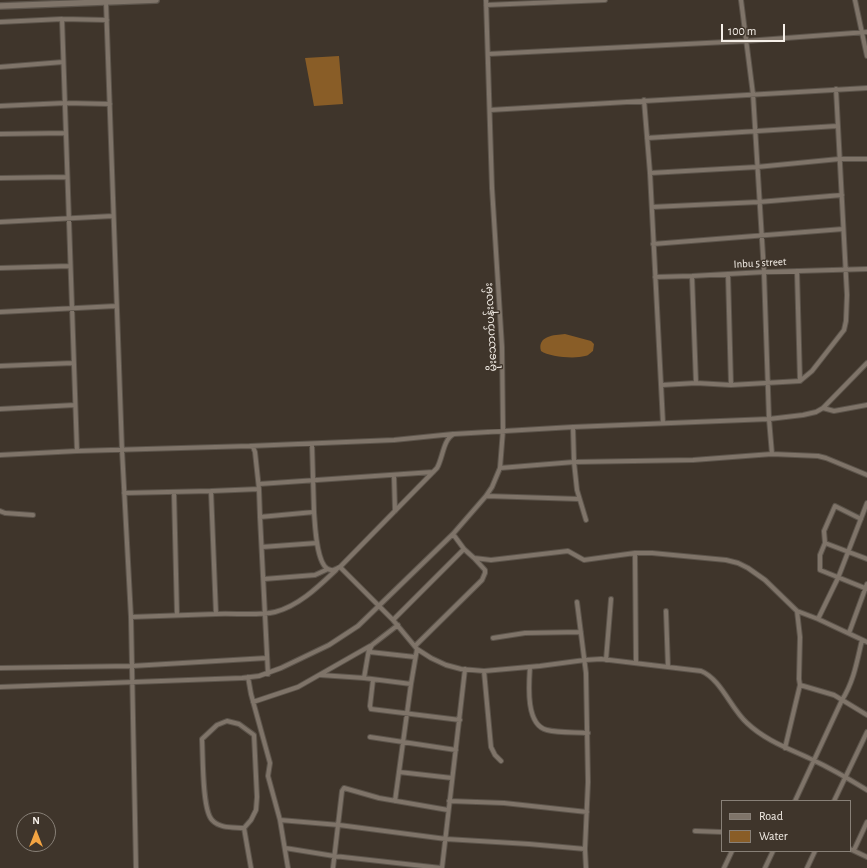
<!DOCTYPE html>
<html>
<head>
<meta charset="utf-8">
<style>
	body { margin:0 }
	#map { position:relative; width:867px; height:868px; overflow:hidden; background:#3f352b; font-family:"Alegreya Sans",sans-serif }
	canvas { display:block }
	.legend { position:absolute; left:721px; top:800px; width:130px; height:52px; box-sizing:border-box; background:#3f352b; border:1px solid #888077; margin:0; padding:5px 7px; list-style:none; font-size:12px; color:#f6f0e9 }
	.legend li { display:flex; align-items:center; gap:8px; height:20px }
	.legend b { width:20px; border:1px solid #888077 }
	.north { position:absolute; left:16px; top:812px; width:40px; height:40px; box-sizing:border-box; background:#3f352b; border:1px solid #888077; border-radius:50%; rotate:0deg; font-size:11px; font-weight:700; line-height:16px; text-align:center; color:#f6f0e9 }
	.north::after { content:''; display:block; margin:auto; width:14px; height:18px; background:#f3a442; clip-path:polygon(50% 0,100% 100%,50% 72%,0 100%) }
	.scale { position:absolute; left:721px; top:24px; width:64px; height:18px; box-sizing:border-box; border:2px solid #f6f0e9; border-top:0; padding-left:5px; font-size:12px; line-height:14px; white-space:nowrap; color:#f6f0e9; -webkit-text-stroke:3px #3f352b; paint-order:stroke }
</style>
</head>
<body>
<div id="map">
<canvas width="867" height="868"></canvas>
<ul class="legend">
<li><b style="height:5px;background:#7f7469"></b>Road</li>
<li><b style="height:11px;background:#895d27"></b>Water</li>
</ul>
<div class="north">N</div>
<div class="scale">100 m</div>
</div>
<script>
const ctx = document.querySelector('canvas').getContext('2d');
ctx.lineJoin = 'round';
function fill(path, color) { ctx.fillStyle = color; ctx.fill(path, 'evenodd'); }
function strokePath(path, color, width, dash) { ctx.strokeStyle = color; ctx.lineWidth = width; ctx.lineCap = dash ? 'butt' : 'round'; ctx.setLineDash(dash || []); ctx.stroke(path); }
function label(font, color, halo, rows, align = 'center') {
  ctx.font = font + ' "Alegreya Sans","Noto Sans Myanmar",sans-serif'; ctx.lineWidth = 3; ctx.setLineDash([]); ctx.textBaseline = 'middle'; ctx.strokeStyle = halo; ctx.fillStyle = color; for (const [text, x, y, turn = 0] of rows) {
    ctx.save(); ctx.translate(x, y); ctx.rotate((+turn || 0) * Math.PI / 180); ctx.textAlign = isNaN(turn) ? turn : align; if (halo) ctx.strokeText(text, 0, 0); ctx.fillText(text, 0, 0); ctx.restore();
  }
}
const water = new Path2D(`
	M339,56l4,48 -29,2 -9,-48z
	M565,334l26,7 3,3 -1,7c-3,2 -5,5 -8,5 -10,3 -36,1 -44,-5 -4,-15 13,-16 24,-17z`);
const street = new Path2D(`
	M741,0l12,94 11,178 5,147 3,35
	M855,0l12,56
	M106,2l16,448 9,167 5,251
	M486,5l119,-5
	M62,19l15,432
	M0,22l62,-3 45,1
	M488,54l258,-13 121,-9
	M0,67l63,-5
	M644,100l6,73 13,250
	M0,106l65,-3 45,1
	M490,110l377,-22
	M0,134l66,-1
	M647,138l190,-12
	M650,173l107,-6 82,-8h28
	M0,178l67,-1
	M652,207l107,-5 83,-7
	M0,222l113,-6
	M653,244l190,-15
	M0,268l70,-2
	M797,271l3,110
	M728,274l3,111
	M692,276l4,107
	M655,277l37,-1 72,-4 103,-3
	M0,312l116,-6
	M867,363l-44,45 -7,4 -13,3 -34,4 -196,8 -119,7c-11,5 -11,24 -17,34l-97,99 53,53 24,29 14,9 15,7 15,4 23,2 56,-5 45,-6 16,-1 100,12c20,8 30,38 46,52 19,18 43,26 66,37 19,9 36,19 54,30
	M0,366l73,-3
	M662,385l34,-2 35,2 69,-4 12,-10 32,-41 2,-9 1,-26 -11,-206
	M823,408l11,3 33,-6
	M0,409l75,-4
	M573,427l1,35 119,-2 79,-6 46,2 8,2 41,17
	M312,444l2,68
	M250,446l144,-6 59,-6
	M0,455l77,-4 173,-5 3,1 2,5 4,37
	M500,468l74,-6 3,28 9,30
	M394,475l1,36
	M259,484l174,-12
	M211,491l48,-2 1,28 54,-5c1,11 2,57 17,58 3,1 6,-2 9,-3
	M174,492l3,123
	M124,493l87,-2 5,123 -85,3
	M486,496l93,3
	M867,503l-29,75 -20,41 49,23
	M0,511l5,2 28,2
	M260,517l8,157
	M861,519l-26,-13 -11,25 1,12 -5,12v15l47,19
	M453,534l11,15 10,9 17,2 77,-9 16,9 51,-7h17l74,7 12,3 10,5 17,12 32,31 21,8
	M825,543l42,16
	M262,547l55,-4
	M635,553l1,110
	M264,579l51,-4 13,-6
	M666,611l2,56
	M797,611l3,26 -1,42 1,6 34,10 33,20
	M216,614c19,-1 42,2 59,-2 24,-6 44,-26 61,-42
	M393,620l71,-71
	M398,625l-26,20 -2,4v3l45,5
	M849,633l18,-49
	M493,638l32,-5 56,-1
	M415,646l67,-66 3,-7v-3l-11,-12
	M606,660l5,-61
	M530,667c-1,16 -5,58 17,63 12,3 28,2 41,3
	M0,668l132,-2 135,-8
	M484,671l7,76 4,8 6,6
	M320,675l44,3 47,6
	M248,677l3,17 19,69 -2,13 12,44 59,5 107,14 83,5 56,5 3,-67 -2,-109 -9,-71
	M364,678l5,-29
	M373,680l-3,26 1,3 89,11
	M0,687l242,-9 17,-2 22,-8 48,-23 29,-19 95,-92 33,-38 6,-9 8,-19 3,-38 -1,-83 -10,-159 -6,-188
	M253,702l45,-15 72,-41
	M227,721l12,3 15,11 3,62 -1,13 -5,10 -7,8c-10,-1 -24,1 -32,-8 -10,-10 -9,-65 -10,-81l15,-14z
	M370,737l86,13
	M785,748l15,-63
	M399,772l53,6
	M395,801l16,-117 6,-35
	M449,801l55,2 83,9
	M795,801l47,-101c12,-19 15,-39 20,-60
	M834,801l33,-69
	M280,820l8,48
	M244,828l7,40
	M695,831l27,1
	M285,848l49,8 107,12
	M585,849l1,19
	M850,849l17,8
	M854,850l13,-28
	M333,868l9,-77 2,-3 35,10 69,12
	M442,868l23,-199
	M724,868l8,-17
	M765,868l8,-17
	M807,868l8,-17`);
const secondary = new Path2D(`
	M0,6l156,-6`);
const streetNames = [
	["Inbu 5 street",760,263,-3],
	["မိုးသောက်ပန်းလမ်း",491,327,-93]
];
fill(water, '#895d27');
strokePath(street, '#5c544b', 6);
strokePath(secondary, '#5c544b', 8);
strokePath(street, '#7f7469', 4);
strokePath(secondary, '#7f7469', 5.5);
label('11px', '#f6f0e9', '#3f352b', streetNames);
</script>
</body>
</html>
